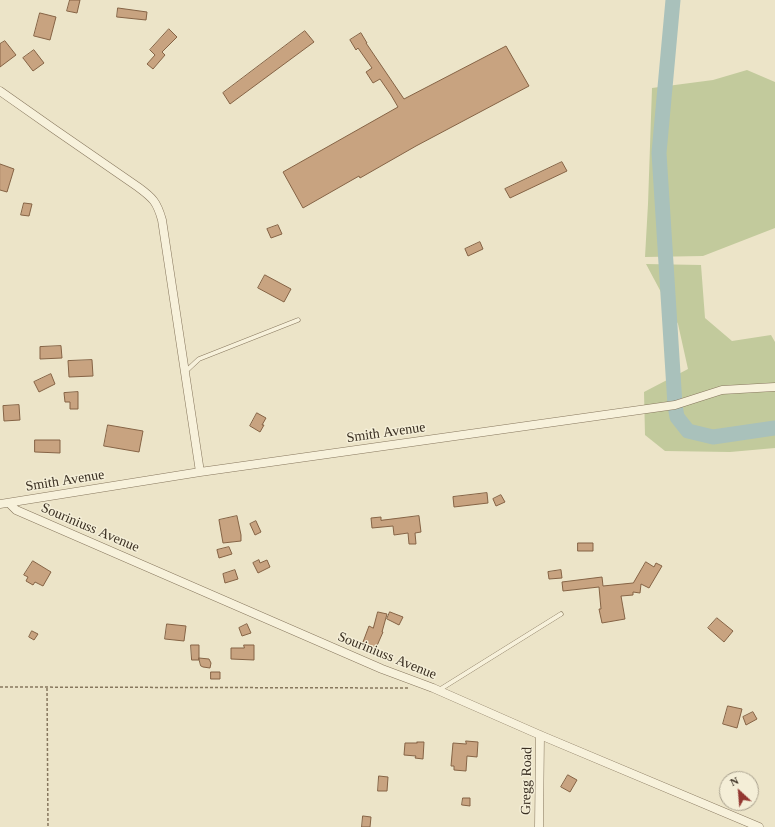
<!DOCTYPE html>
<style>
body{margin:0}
#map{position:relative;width:775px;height:827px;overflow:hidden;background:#ece4c8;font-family:Georgia,serif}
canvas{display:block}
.north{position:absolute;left:719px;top:771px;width:40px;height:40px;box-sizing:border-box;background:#f4eed7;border:1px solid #a9a18e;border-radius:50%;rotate:334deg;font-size:11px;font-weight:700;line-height:16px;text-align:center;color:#392e21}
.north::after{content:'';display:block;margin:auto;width:14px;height:18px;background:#933731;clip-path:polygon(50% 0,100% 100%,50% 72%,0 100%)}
</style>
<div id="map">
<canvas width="775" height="827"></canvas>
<div class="north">N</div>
</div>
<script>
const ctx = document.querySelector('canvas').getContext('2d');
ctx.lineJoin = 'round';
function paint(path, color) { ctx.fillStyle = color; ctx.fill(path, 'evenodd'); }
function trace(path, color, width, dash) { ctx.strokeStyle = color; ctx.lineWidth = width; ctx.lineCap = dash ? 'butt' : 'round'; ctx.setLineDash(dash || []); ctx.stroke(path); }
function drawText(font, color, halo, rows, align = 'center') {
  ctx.font = font + ' Georgia,serif'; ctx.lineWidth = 3; ctx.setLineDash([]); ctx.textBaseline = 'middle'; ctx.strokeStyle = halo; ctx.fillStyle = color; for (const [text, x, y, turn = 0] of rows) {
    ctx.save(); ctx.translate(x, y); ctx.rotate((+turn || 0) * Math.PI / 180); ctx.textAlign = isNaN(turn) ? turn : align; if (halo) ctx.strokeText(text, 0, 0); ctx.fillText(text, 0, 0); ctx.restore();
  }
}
const green = new Path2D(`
 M747 70 775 82V228L703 256 645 257 648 204 652 88 713 80Z
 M646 264 701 265 705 318 732 341 771 335 775 342V448L730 452 665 451 645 435 644 392 688 369 678 324Z`);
const river = new Path2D(`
 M673 0 659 153 675 405 677 417 688 431 713 437 775 428`);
const building = new Path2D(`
 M70 0H80L77 13 67 11Z
 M118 8 147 12 146 20 117 17Z
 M40 13 56 17 50 40 34 36Z
 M169 29 177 37 162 52 165 55 153 69 147 64 155 55 150 50Z
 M305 31 314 42 230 104 223 93Z
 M361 33 367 43H366L404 99 506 46 529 86 416 146 360 178 359 176 303 208 283 172 398 107 391 95 380 79 373 83 366 72 372 68 358 48 356 50 350 40Z
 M5 41 16 55 0 67V44Z
 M34 50 44 63 33 71 23 58Z
 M562 162 567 171 510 198 505 189Z
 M0 164 14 169 7 192 0 190Z
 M24 203 32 204 29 216 21 215Z
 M278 225 282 234 271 238 267 229Z
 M480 242 483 249 468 256 465 249Z
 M265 275 291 289 284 302 258 288Z
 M61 346 62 358 40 359V347Z
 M92 360 93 376 69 377 68 361Z
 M51 374 55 384 39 392 34 382Z
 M78 392V409H70V402H65L64 393Z
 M19 405 20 420 4 421 3 406Z
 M257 413 266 418 262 425H264L260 432 250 426Z
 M108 425 143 431 139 452 104 446Z
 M35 440H60V453L35 452Z
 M487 493 488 503 454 507 453 497Z
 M501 495 505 502 496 506 493 499Z
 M237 516 241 535V541L223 543 219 520Z
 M419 516 421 532 415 533 416 544H409L408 533 394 535 393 526 372 528 371 518 381 517V520Z
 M256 521 261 532 255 535 250 524Z
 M578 543H593V551H578Z
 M229 547 232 554 219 558 217 550Z
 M259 560 260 563 267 560 270 567 258 573 253 563Z
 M33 561 51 572 43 586 35 582 33 585 26 581 28 577 24 575Z
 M646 562 654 567 656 563 662 566 649 588 641 584 640 593 633 592V595L621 596 625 619 602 623 599 609H601L599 587 563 591 562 582 602 577 603 586 633 583Z
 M235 570 238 579 225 583 223 574Z
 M561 570 562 578 549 579 548 572Z
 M378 612 387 614 382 632H383L376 648 363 642 369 626 373 628Z
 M390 612 403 617 399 625 387 619Z
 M717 618 733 631 724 642 708 628Z
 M167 624 186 626 184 641 165 639Z
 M247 624 251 633 242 636 239 628Z
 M32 631 38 634 34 640 29 637Z
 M191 645H199V660H192Z
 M244 645H254V660L231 659V648H244Z
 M199 658 209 659 211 663 210 668 203 667 201 666Z
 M211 672H220V679H211Z
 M728 706 742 709 737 728 723 724Z
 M753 712 757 719 746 725 743 717Z
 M466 741 478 742 477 757 467 756 466 771 454 770V766H451L453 743 466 744Z
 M417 742H424L423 759 415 758 416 756 404 755 405 743H417Z
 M568 775 577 780 570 792 561 787Z
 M379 776 388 777 387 791H378Z
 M463 798H470V806L462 805Z
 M363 816 371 817 370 827H362Z`);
const path = new Path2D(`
 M0 687 408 688
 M47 688 48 827`);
const service = new Path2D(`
 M185 372 199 359 298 320
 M439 690 561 614`);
const minor = new Path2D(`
 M0 91 54 129 138 187C153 198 157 202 162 220L200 472
 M9 503 16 510 382 669 433 688 540 735 759 827
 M0 504 200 472 675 405 722 390 775 387
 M539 827 540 735`);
const streetNames = [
 ["Smith Avenue",386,433,-8],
 ["Smith Avenue",65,481,-9],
 ["Souriniuss Avenue",90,528,23],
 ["Souriniuss Avenue",387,656,22],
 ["Gregg Road",527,781,-89]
];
paint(green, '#c2ca9c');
trace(river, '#a9c1bb', 15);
paint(building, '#c8a380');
trace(building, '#856345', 1);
trace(service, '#87775e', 5);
trace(minor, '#87775e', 9);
trace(path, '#87775e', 1.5, [3, 2]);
trace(service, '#f7f1db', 4);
trace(minor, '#f7f1db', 8);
drawText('14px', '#392e21', '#f4eed7', streetNames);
</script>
